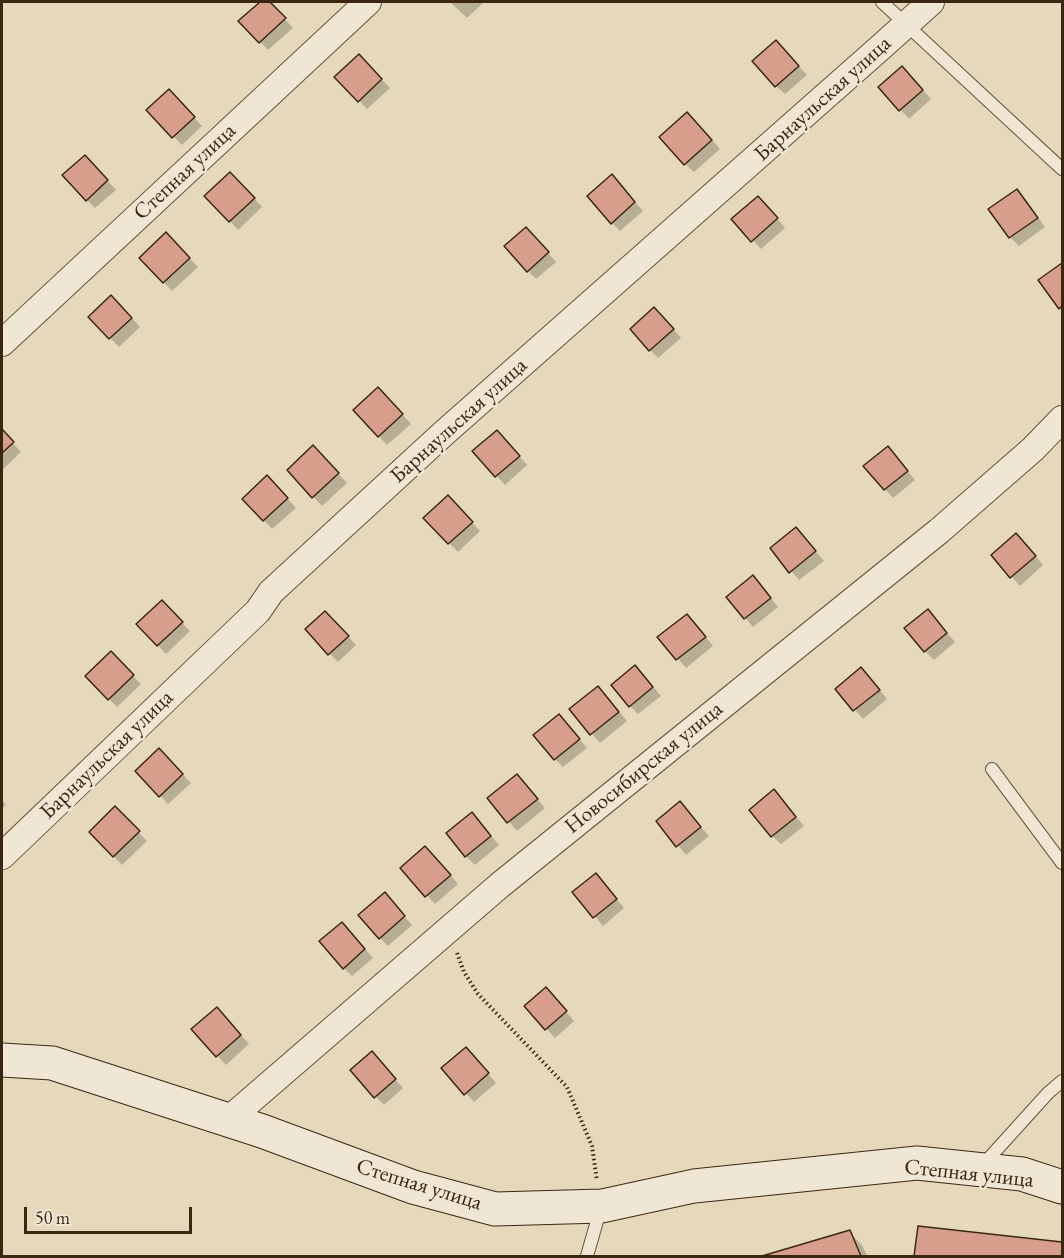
<!DOCTYPE html>
<meta charset="utf-8">
<style>
body{margin:0}
#map{position:relative;width:1064px;height:1258px;overflow:hidden;background:#e6d9bb;font-family:"EB Garamond",serif}
canvas{display:block}
.frame{position:absolute;inset:0;border:3px solid #392712;pointer-events:none}
.scale{position:absolute;left:24px;top:1207px;width:168px;height:27px;box-sizing:border-box;border:3px solid #392712;border-top:0;padding-left:8px;font-size:18px;line-height:21px;white-space:nowrap;color:#392712;-webkit-text-stroke:4px #efe6d3;paint-order:stroke}
</style>
<div id="map">
<canvas width="1064" height="1258"></canvas>
<div class="frame"></div>
<div class="scale">50 m</div>
</div>
<script>
const ctx = document.querySelector('canvas').getContext('2d');
ctx.lineJoin = 'round';
function paint(path, color) { ctx.fillStyle = color; ctx.fill(path, 'evenodd'); }
function trace(path, color, width, dash) { ctx.strokeStyle = color; ctx.lineWidth = width; ctx.lineCap = dash ? 'butt' : 'round'; ctx.setLineDash(dash || []); ctx.stroke(path); }
function drawText(font, color, halo, rows, align = 'center') {
  ctx.font = font + ' "EB Garamond",serif'; ctx.lineWidth = 5; ctx.setLineDash([]); ctx.textBaseline = 'middle'; ctx.strokeStyle = halo; ctx.fillStyle = color; for (const [text, x, y, turn = 0] of rows) {
    ctx.save(); ctx.translate(x, y); ctx.rotate((+turn || 0) * Math.PI / 180); ctx.textAlign = isNaN(turn) ? turn : align; if (halo) ctx.strokeText(text, 0, 0); ctx.fillText(text, 0, 0); ctx.restore();
  }
}
const shadow = new Path2D(`
 M262 2H269L293 28 268 50 240 21Z
 M450 2H484L467 18Z
 M784 50 807 75 785 94 776 86Z
 M359 56 390 88 367 109 336 77Z
 M911 77 931 99 909 119 880 87Z
 M177 99 202 126 182 145 148 110Z
 M696 122 720 149 694 172 685 164Z
 M93 165 116 190 95 208 87 200Z
 M239 182 262 207 238 230 230 221Z
 M620 185 643 211 620 231 612 223Z
 M1016 191 1025 199 1045 227 1019 246 1010 237 990 210Z
 M767 206 785 228 761 249 734 219Z
 M166 234 198 267 172 291 164 282Z
 M535 238 556 262 536 279 528 271Z
 M1062 265V310L1041 281Z
 M120 305 140 327 119 347 90 317Z
 M663 317 681 338 658 358 650 350Z
 M387 398 411 424 387 445 355 411Z
 M2 431 21 452 2 470Z
 M505 440 527 465 505 485 474 451Z
 M322 456 347 483 322 506 289 470Z
 M896 457 915 480 893 498 885 489Z
 M276 486 296 508 272 529 244 499Z
 M456 506 480 531 458 552 425 518Z
 M796 529 824 561 799 580 772 548Z
 M1025 544 1043 565 1020 586 993 556Z
 M761 586 778 607 753 627 728 597Z
 M162 602 190 631 166 654 138 624Z
 M928 611 955 642 934 660 925 651Z
 M334 621 356 645 338 662 307 630Z
 M695 624 713 646 686 668 659 637Z
 M111 653 141 684 117 707 87 676Z
 M644 676 661 696 638 714 630 706Z
 M870 678 887 699 863 719 837 689Z
 M606 696 627 721 600 743 571 709Z
 M559 716 587 748 563 767 555 759Z
 M159 750 191 783 168 804 137 771Z
 M517 776 545 808 517 831 489 799Z
 M2 800 6 805 2 809Z
 M782 800 804 826 781 844 772 836Z
 M115 808 147 841 122 865 91 832Z
 M688 812 709 836 686 855 658 821Z
 M472 814 499 845 475 865 466 856Z
 M434 856 458 884 435 904 402 868Z
 M604 884 624 908 603 926 574 892Z
 M393 903 412 925 388 946 380 938Z
 M350 932 373 958 352 976 344 968Z
 M554 998 574 1021 555 1038 526 1006Z
 M225 1017 249 1044 226 1065 193 1029Z
 M474 1057 496 1083 474 1102 443 1068Z
 M380 1062 403 1088 384 1105 375 1096Z
 M919 1228 1062 1243V1256H915Z
 M849 1232 862 1245 867 1256H767Z`);
const building = new Path2D(`
 M260 2H270L286 18 259 43 238 21Z
 M776 40 799 66 775 87 752 61Z
 M359 54 382 79 358 102 334 77Z
 M902 66 923 90 899 111 878 87Z
 M169 89 195 117 172 138 146 110Z
 M687 112 712 140 684 165 659 137Z
 M85 155 108 180 86 201 62 175Z
 M230 172 255 198 229 222 204 196Z
 M612 174 635 202 611 224 587 196Z
 M1017 189 1038 218 1009 238 988 209Z
 M758 196 778 218 751 242 731 219Z
 M526 227 549 252 527 272 504 246Z
 M166 232 190 258 163 283 139 258Z
 M1062 263V306L1059 309 1038 280Z
 M111 295 132 318 109 339 88 317Z
 M654 307 674 329 649 351 630 329Z
 M378 387 403 414 378 437 353 410Z
 M2 429 14 442 2 453Z
 M497 430 520 456 495 477 472 451Z
 M313 445 339 473 312 498 287 470Z
 M888 446 908 471 884 490 863 466Z
 M267 475 288 498 263 521 242 499Z
 M448 495 473 522 448 544 423 518Z
 M796 527 816 551 789 573 770 548Z
 M1016 533 1036 556 1010 578 991 555Z
 M753 575 771 598 744 619 726 597Z
 M162 600 183 622 157 646 136 624Z
 M928 609 947 633 924 652 904 628Z
 M325 611 349 636 328 655 305 629Z
 M687 614 706 637 676 660 657 637Z
 M111 651 134 675 108 700 85 676Z
 M635 665 653 687 629 707 611 685Z
 M861 667 880 690 853 711 835 689Z
 M598 686 619 712 590 735 569 709Z
 M559 714 580 739 554 760 533 735Z
 M159 748 183 774 159 797 135 771Z
 M517 774 538 799 507 823 487 798Z
 M774 789 796 817 771 837 749 810Z
 M680 801 701 827 676 847 656 821Z
 M115 806 140 831 113 857 89 832Z
 M472 812 491 836 465 857 446 833Z
 M425 846 451 875 425 897 400 868Z
 M596 873 617 899 593 918 572 892Z
 M385 892 405 916 379 939 358 915Z
 M342 922 365 949 343 969 319 941Z
 M546 987 567 1011 545 1030 524 1006Z
 M217 1007 241 1035 216 1057 191 1029Z
 M466 1047 489 1073 464 1095 441 1068Z
 M372 1051 396 1079 374 1098 350 1070Z
 M918 1226 1062 1242V1256H914Z
 M850 1230 861 1256H762Z`);
const path = new Path2D(`
 M457 953 464 972 478 994 567 1087 592 1146 597 1181`);
const lane = new Path2D(`
 M882 2 1062 169
 M992 769 1062 863
 M981 1167 1048 1093 1062 1081
 M587 1256 601 1207`);
const street = new Path2D(`
 M2 343 368 2
 M2 856 258 611 271 592 444 433 881 47 931 2
 M228 1120 500 885 939 531 1033 449 1062 419`);
const secondary = new Path2D(`
 M2 1060 52 1063 262 1131 413 1187 495 1209 602 1206 694 1186 917 1163 1022 1174 1062 1187`);
const streetNames = [
 ["Барнаульская улица",823,99,-42],
 ["Степная улица",185,172,-43],
 ["Барнаульская улица",459,421,-42],
 ["Барнаульская улица",107,755,-44],
 ["Новосибирская улица",644,768,-39],
 ["Степная улица",969,1174,6],
 ["Степная улица",419,1185,17]
];
paint(shadow, '#0003');
paint(building, '#d89e8c');
trace(building, '#392712', 1.5);
trace(lane, '#64543c', 14);
trace(street, '#64543c', 28);
trace(secondary, '#392712', 35);
trace(path, '#392712', 4, [1.5, 3]);
trace(lane, '#efe6d3', 12);
trace(street, '#efe6d3', 26);
trace(secondary, '#efe6d3', 33);
drawText('22px', '#392712', '#efe6d3', streetNames);
</script>
